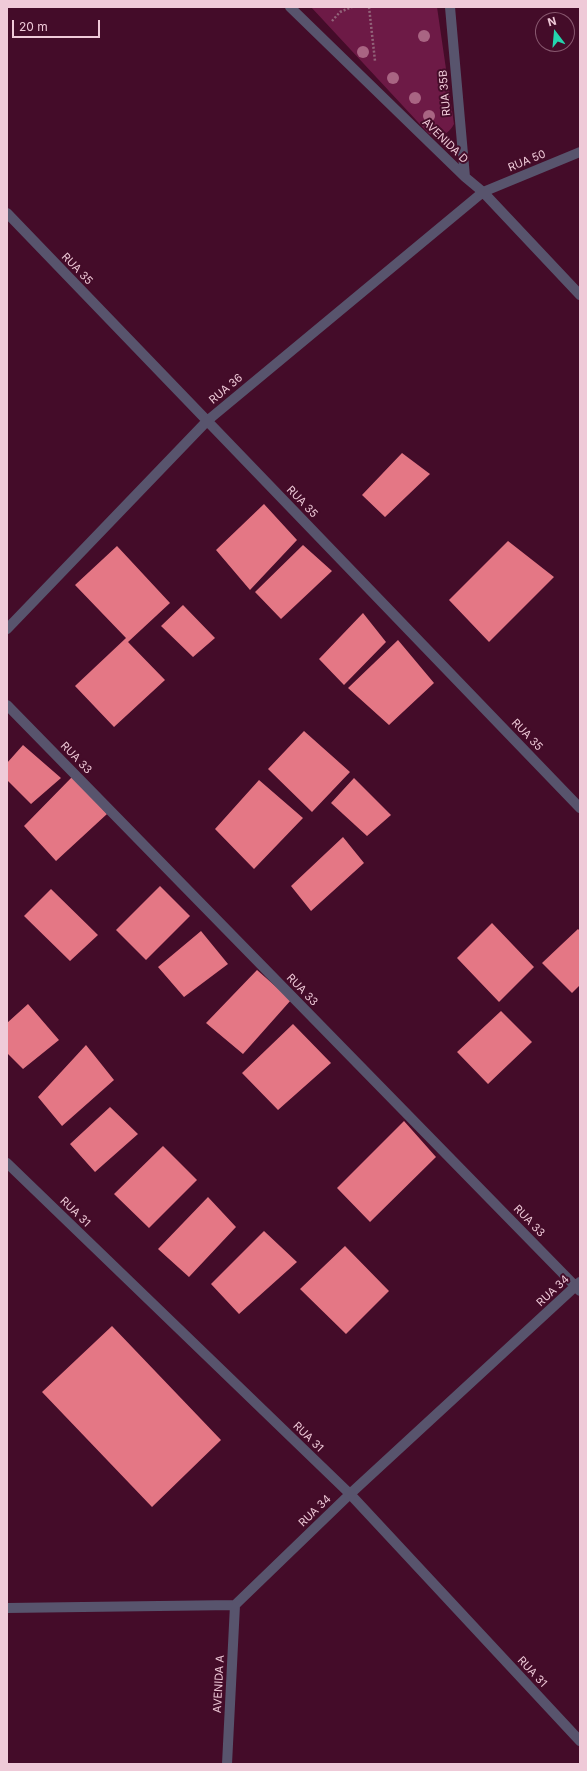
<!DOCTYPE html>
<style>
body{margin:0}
#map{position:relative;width:587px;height:1771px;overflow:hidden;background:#440c29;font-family:Inter,sans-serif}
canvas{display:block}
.frame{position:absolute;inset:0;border:8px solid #efcad8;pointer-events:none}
.north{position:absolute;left:535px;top:12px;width:40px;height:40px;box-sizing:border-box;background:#440c29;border:1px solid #88586f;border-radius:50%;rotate:344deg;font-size:11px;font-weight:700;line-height:16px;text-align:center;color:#efcad8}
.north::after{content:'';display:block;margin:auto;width:14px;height:18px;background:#24d5ae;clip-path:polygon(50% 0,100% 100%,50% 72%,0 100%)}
.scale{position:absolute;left:12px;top:20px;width:88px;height:18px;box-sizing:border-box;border:2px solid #efcad8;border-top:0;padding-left:5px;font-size:12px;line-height:14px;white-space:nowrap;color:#efcad8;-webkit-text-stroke:3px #440c29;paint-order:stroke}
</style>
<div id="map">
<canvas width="587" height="1771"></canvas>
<div class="frame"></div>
<div class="north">N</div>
<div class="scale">20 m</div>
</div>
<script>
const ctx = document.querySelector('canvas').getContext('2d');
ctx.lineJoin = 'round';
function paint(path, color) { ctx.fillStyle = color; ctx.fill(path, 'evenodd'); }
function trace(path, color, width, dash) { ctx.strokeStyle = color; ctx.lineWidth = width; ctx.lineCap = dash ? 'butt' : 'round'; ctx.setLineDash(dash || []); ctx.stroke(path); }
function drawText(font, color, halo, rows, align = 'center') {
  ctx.font = font + ' Inter,sans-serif'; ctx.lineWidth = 4; ctx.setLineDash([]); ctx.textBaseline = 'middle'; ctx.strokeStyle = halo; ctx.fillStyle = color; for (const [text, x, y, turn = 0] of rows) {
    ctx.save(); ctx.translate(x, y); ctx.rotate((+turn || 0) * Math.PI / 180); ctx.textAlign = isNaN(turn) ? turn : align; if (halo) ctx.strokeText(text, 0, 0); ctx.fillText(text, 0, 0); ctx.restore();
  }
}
const green = new Path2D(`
 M311 7H437L454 124C450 132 445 134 438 137L429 134Z`);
const building = new Path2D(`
 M402 453 430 474 385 517 362 495Z
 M264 504 297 540 250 590 216 550Z
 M508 541 554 577 489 642 449 600Z
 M303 545 332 571 281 619 255 592Z
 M117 546 170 603 128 642 165 680 114 727 75 686 126 638 75 585Z
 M183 605 215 638 193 657 161 626Z
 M363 613 386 642 344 685 319 659Z
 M398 640 434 683 389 725 348 688Z
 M304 731 350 772 312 812 268 769Z
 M23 745 61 778 31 804 7 780V763Z
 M73 776 107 814 56 861 24 826Z
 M354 778 391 815 367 836 331 803Z
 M259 780 303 818 254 869 215 829Z
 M343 837 364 863 311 911 291 886Z
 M160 886 190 916 146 960 116 930Z
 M51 889 98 935 70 961 24 916Z
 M492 923 534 967 499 1002 457 958Z
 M578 929 580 931V985L572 993 542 963Z
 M201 931 228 964 184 997 158 967Z
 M257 970 291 1000 243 1054 206 1023Z
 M28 1004 59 1040 23 1069 7 1053V1023Z
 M501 1011 532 1042 488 1084 457 1052Z
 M293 1024 331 1063 278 1110 242 1073Z
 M86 1045 114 1080 62 1126 38 1097Z
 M110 1107 138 1134 95 1172 70 1144Z
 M404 1121 436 1157 370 1222 337 1188Z
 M163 1146 197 1180 149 1228 114 1194Z
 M208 1197 236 1227 189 1277 158 1249Z
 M264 1231 297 1262 239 1314 211 1284Z
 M345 1246 389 1291 346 1334 300 1289Z
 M112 1326 221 1440 152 1507 42 1392Z`);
const path = new Path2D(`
 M369 7 375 61
 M332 21 340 12 352 7`);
const street = new Path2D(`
 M290 7 465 177 483 192 580 295
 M450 7 465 177
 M7 213 580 808
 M7 629 207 421 483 192 580 152
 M7 705 580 1291
 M7 1163 350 1494 580 1741
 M7 1608 235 1605 350 1494 580 1282
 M227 1764 235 1605`);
const trees = [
 [424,36],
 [363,52],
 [393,78],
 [415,98],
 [429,116]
];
const streetNames = [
 ["RUA 35B",445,93,-95],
 ["AVENIDA D",445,141,44],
 ["RUA 50",527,161,-22],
 ["RUA 35",77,269,46],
 ["RUA 36",226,389,-40],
 ["RUA 35",302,502,46],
 ["RUA 35",527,735,46],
 ["RUA 33",76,758,46],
 ["RUA 33",302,990,46],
 ["RUA 31",75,1212,44],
 ["RUA 33",529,1221,46],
 ["RUA 34",553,1291,-43],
 ["RUA 31",308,1437,44],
 ["RUA 34",315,1511,-44],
 ["RUA 31",532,1672,47],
 ["AVENIDA A",219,1684,-87]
];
paint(green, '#6d1a46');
paint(building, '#e47785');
trace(path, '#926379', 2.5, [2, 2]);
trace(street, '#58546d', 10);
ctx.fillStyle = '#a96583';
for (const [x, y] of trees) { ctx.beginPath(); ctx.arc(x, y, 6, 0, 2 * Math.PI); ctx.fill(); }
drawText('11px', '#efcad8', '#440c29', streetNames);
</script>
